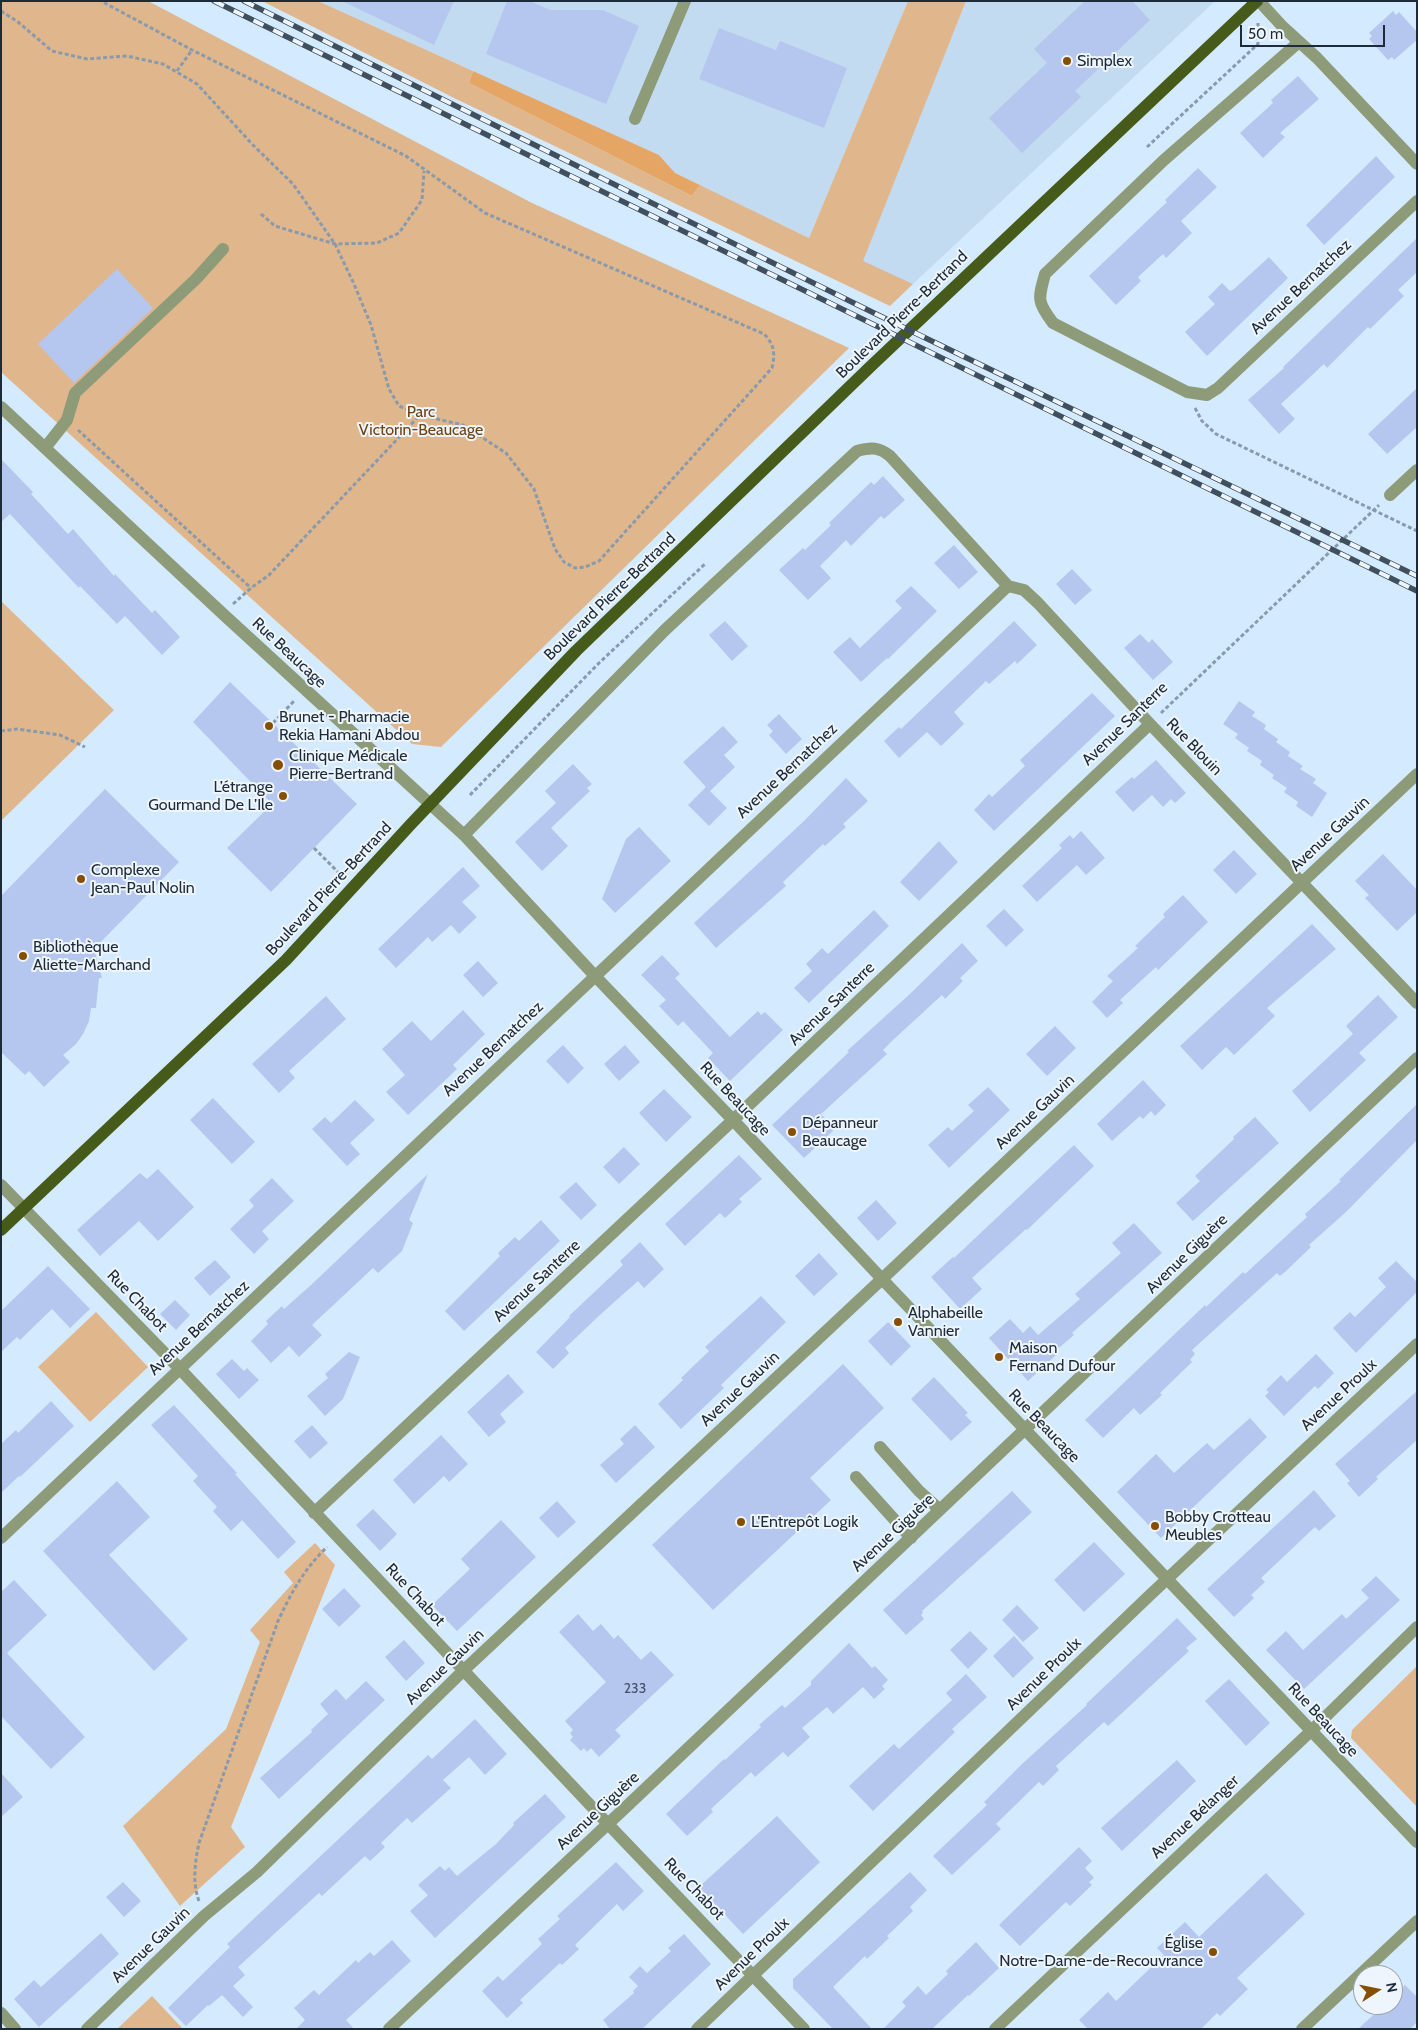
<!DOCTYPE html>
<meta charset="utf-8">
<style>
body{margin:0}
#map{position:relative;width:1418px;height:2030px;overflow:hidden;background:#d4eafe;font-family:Cabin,sans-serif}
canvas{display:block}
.frame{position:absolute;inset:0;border:2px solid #1d2b38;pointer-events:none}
.north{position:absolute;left:1353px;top:1965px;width:50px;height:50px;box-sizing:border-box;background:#eef5fc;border:1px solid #9aa4ae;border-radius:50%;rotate:79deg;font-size:14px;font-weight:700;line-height:20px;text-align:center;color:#1d2b38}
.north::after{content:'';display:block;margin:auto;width:18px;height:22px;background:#854e00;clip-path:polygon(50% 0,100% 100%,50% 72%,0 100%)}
.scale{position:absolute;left:1240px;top:25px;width:145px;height:22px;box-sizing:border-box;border:2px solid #1d2b38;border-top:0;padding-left:6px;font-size:15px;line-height:18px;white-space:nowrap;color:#1d2b38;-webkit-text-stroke:4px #eef5fc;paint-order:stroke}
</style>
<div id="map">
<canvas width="1418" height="2030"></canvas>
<div class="frame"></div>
<div class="north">N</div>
<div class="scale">50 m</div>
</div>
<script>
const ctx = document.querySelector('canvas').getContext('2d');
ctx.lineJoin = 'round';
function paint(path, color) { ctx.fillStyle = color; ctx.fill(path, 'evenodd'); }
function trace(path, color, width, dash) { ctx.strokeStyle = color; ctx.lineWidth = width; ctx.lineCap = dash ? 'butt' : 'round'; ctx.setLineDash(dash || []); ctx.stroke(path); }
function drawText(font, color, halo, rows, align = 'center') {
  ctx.font = font + ' Cabin,sans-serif'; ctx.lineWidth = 4; ctx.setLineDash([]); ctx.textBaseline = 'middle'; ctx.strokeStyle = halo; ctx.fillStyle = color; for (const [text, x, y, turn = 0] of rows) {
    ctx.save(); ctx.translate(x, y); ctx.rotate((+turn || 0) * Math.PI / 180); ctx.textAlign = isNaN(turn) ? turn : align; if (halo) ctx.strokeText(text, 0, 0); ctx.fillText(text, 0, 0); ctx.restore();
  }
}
const built = new Path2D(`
 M318 1H908L809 238 675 173 659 155Z
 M966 1H1215L913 284 862 262Z`);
const green = new Path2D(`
 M1 1H148L532 203 849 348 441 747 412 744 1 372Z
 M262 1H318L473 71 469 83 692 196 700 185 809 238 908 1H966L863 261 913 284 890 306 456 99Z
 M1 601 114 710 1 821Z
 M96 1312 148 1367 90 1422 38 1367Z
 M315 1543 335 1565 231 1827 245 1847 180 1906 123 1826 226 1729 260 1642 250 1630 293 1583 284 1572Z
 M1417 1666V1807L1351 1738 1352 1730Z
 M152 1996 183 2029H117Z`);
const forest = new Path2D(`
 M473 71 659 155 675 173 700 185 692 196 469 83Z`);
const building = new Path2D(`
 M342 1H454L434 45Z
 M507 1H530L550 10H603L639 26 606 104 486 54Z
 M1085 1H1132L1150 20 1075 91 1081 97 1022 153 989 118 1047 63 1034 49Z
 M1393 11 1396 15 1399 12 1417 32V40L1394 60 1392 57 1388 60 1369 39 1372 36 1369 33Z
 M719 28 776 50 780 41 847 68 824 128 699 79Z
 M1298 76 1319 99 1280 133 1285 137 1263 158 1240 133 1273 103 1271 100Z
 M1376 156 1395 177 1324 245 1306 225Z
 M1198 168 1217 187 1181 221 1192 233 1166 258 1163 254 1138 277 1141 281 1116 305 1089 276 1167 202 1165 200Z
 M1417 238V272L1398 290 1404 296 1370 329 1368 327 1327 368 1324 364 1281 404 1295 419 1279 434 1248 400 1284 368 1283 367Z
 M1269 257 1288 278 1207 356 1185 332 1215 304 1208 297 1222 283 1230 291 1234 289Z
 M117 269 153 308 74 383 38 344Z
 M1417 388V427L1387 454 1368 434Z
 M1 459 33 492 31 494 68 534 73 529 114 576 115 574 152 613 155 610 180 637 162 655 125 616 117 624 80 586 79 588 10 514 1 522Z
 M883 476 905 500 884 519 881 516 851 546 846 540 820 566 831 578 808 600 779 570 803 548 805 550 831 525 829 523 871 482 874 485Z
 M954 545 978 572 959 589 934 563Z
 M1072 569 1092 590 1075 605 1056 584Z
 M911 586 937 611 888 659 887 658 861 682 833 652 850 637 860 648 902 608 895 601Z
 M725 621 748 646 732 661 709 635Z
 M1014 621 1037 645 1017 664 1015 661 989 684 986 681 954 712 964 724 941 746 927 732 899 758 884 741 899 727 901 729Z
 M1140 634 1149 643 1152 639 1173 662 1153 680 1124 648Z
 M230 682 357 804 271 892 227 848 272 804 193 722Z
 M1092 693 1115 716 994 831 974 810 989 794 992 797 1025 766 1020 760Z
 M1239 701 1255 712 1252 716 1266 725 1264 729 1278 739 1276 742 1290 752 1288 756 1303 766 1300 769 1316 779 1313 783 1327 793 1312 817 1296 806 1298 802 1284 792 1287 788 1272 778 1274 775 1260 765 1262 761 1247 751 1249 748 1235 738 1238 734 1223 724Z
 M779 714 802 739 786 754 769 735 773 731 767 725Z
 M723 726 738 742 724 755 735 767 710 791 727 808 709 826 688 805 706 787 683 762Z
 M1156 760 1186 793 1175 803 1171 799 1163 807 1152 795 1133 812 1115 792 1132 777 1134 779Z
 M573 764 592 784 587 788 590 791 551 828 568 846 542 871 515 842 556 803 545 791Z
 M846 778 868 801 843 824 846 827 825 846 823 844 783 882 786 886 716 948 694 923 803 822Z
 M105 789 179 862 94 949 102 978H99L96 1008H91L89 1021 83 1034 76 1044 63 1055 70 1062 44 1087 29 1071 25 1075 1 1052V896Z
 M639 827 671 861 615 913 602 899 626 839Z
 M1081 831 1105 858 1086 875 1077 865 1037 902 1022 886 1062 848 1059 845 1070 835 1073 839Z
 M939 841 958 862 919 901 900 882Z
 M1234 850 1257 874 1236 894 1213 870Z
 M1383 854 1417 890V912L1397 931 1365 898 1369 895 1355 881Z
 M463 867 480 886 462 902 477 917 459 934 451 925 432 942 428 937 396 968 378 949Z
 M1183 895 1208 922 1158 970 1156 967 1120 1000 1123 1003 1107 1018 1092 1002 1113 981 1107 976 1138 948 1135 946 1165 917 1163 914Z
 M1004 909 1024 930 1006 947 986 926Z
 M874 910 889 926 809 1003 794 988 812 971 806 964 822 948 828 954Z
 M1312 924 1336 949 1267 1008 1275 1016 1234 1055 1226 1047 1202 1070 1180 1046Z
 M962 943 978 961 960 978 963 981 945 999 942 995 893 1040 883 1050 887 1054 821 1114 835 1129 804 1158 772 1125 849 1052 847 1051 912 992Z
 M662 955 680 974 675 978 730 1037 758 1011 761 1015 765 1012 783 1030 730 1081 708 1058 713 1053 683 1021 678 1026 659 1006 666 1000 641 975Z
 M478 961 498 983 483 997 463 975Z
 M1378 995 1398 1017 1359 1053 1366 1060 1310 1112 1292 1091 1353 1034 1346 1026Z
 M326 996 346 1019 289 1071 295 1078 279 1093 252 1064Z
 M463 1010 485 1034 453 1065 457 1069 408 1115 386 1092 405 1075 382 1049 412 1021 431 1041Z
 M1055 1026 1076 1048 1047 1076 1026 1054Z
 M563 1045 584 1068 568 1084 546 1061Z
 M625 1045 640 1062 619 1081 604 1064Z
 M1143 1080 1166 1105 1155 1116 1151 1111 1143 1119 1140 1116 1112 1141 1097 1124Z
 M988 1087 1010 1110 949 1168 928 1145 948 1127 952 1131 974 1111 968 1105Z
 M664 1089 692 1117 666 1142 639 1113Z
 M213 1098 255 1142 232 1164 190 1120Z
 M355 1100 375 1120 350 1143 360 1154 347 1166 312 1129 325 1117 331 1123Z
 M1417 1104V1140L1346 1212 1309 1245 1311 1247 1286 1271 1280 1276 1277 1273 1192 1350 1195 1354 1190 1360 1192 1362 1160 1393 1162 1395 1140 1415 1134 1408 1103 1438 1085 1420 1205 1305 1206 1307 1243 1272 1245 1274 1307 1217 1305 1214 1341 1181 1339 1180Z
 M1255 1117 1279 1143 1193 1221 1176 1203 1200 1181 1195 1176 1234 1139 1233 1137Z
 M1074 1145 1094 1166 1027 1230 1026 1229 972 1278 982 1289 960 1309 931 1277 953 1257 954 1258Z
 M624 1147 640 1164 619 1184 603 1167Z
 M739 1155 762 1179 739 1199 742 1202 725 1218 720 1213 685 1246 665 1224Z
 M158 1169 194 1207 158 1241 139 1221 100 1256 77 1230 140 1173 147 1179Z
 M428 1174 409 1220 413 1223 402 1251 378 1273 373 1268 312 1325 322 1335 299 1357 289 1346 271 1363 251 1341 268 1324 266 1321 282 1306 284 1309 311 1285Z
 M272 1178 294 1201 262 1231 269 1239 254 1254 230 1229 254 1206 249 1200Z
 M576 1182 597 1205 581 1220 559 1197Z
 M876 1200 897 1223 878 1241 857 1218Z
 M541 1220 560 1241 464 1331 445 1311 500 1256 498 1253 515 1237 519 1241Z
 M1134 1223 1162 1253 1072 1333 1074 1335 1054 1352 1056 1355 1028 1381 989 1338 1010 1319 1023 1333 1030 1326 1038 1335 1080 1299 1075 1294 1121 1253 1112 1243Z
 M640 1242 664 1269 644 1288 638 1281 602 1313 565 1348 569 1353 553 1369 536 1352 570 1317 569 1316 623 1265 620 1261Z
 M819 1253 838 1274 814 1296 795 1276Z
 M215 1260 231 1277 210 1296 194 1278Z
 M1396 1261 1417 1282V1292L1356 1353 1333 1328 1350 1312 1355 1317 1386 1287 1378 1278Z
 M48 1266 90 1309 70 1328 52 1309 20 1340 17 1337 1 1352V1311Z
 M761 1296 786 1322 721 1385 724 1388 681 1429 658 1404 683 1380 681 1378 709 1351 705 1347Z
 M175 1300 190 1315 176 1330 160 1314Z
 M888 1322 911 1346 891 1366 868 1341Z
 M349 1352 360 1357 343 1399 325 1416 307 1396 328 1378 325 1374Z
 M1316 1354 1334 1373 1318 1389 1315 1386 1284 1416 1265 1396 1269 1392 1266 1390 1281 1375 1287 1382Z
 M232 1359 244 1371 247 1368 259 1380 239 1399 216 1374Z
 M843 1364 884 1408 810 1478 831 1500 713 1610 652 1545Z
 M508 1374 524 1392 500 1414 506 1422 489 1437 467 1412Z
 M934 1377 968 1413 965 1415 972 1422 951 1441 911 1399Z
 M1417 1391V1440L1376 1477 1378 1479 1359 1497 1347 1483 1350 1481 1335 1464Z
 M51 1401 74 1426 20 1477 19 1476 1 1493V1444L16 1430 18 1433Z
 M174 1405 237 1473 235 1474 296 1542 278 1559 242 1520 231 1531 213 1511 217 1507 193 1481 198 1476 151 1425Z
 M1250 1418 1267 1437 1161 1538 1117 1492 1156 1454 1174 1473 1207 1443 1214 1450Z
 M312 1425 328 1443 310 1459 294 1441Z
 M635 1425 655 1447 616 1483 600 1465 624 1444 620 1439Z
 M441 1435 468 1464 449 1482 444 1476 414 1504 393 1480Z
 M117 1481 150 1517 109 1555 188 1639 154 1671 43 1551Z
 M1314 1490 1336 1516 1319 1531 1315 1527 1261 1578 1265 1582 1251 1595 1254 1598 1234 1617 1207 1589Z
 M1012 1491 1032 1512 922 1611 923 1613 921 1615 924 1619 906 1635 883 1610Z
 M557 1501 576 1522 558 1538 539 1518Z
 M373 1509 397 1534 380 1551 356 1525Z
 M501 1520 536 1557 457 1631 432 1605 470 1569 461 1559Z
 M1094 1542 1125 1574 1084 1612 1054 1580Z
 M1376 1576 1400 1600 1304 1689 1266 1650 1286 1631 1303 1650 1342 1614 1346 1619 1369 1598 1361 1590Z
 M14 1580 47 1615 7 1653 85 1737 51 1769 1 1716V1592Z
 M344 1588 361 1606 339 1627 322 1609Z
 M1017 1605 1039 1628 1023 1642 1002 1620Z
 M578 1614 593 1631 601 1624 614 1639 618 1635 641 1660 651 1651 674 1675 615 1730 621 1736 599 1757 591 1748 587 1752 584 1748 581 1751 570 1740 573 1737 570 1733 573 1730 565 1721 606 1682 559 1632Z
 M1177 1618 1197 1639 1186 1648 1189 1651 1108 1726 1104 1722 1056 1766 1059 1770 1043 1786 1039 1782 996 1824 1001 1829 952 1875 933 1856 987 1805 984 1802 1022 1764 1087 1705 1086 1704Z
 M970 1631 988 1649 968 1669 950 1650Z
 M1014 1636 1034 1658 1013 1678 993 1656Z
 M404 1640 425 1663 406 1681 385 1657Z
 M849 1643 872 1668 875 1666 888 1680 882 1686 885 1689 874 1699 863 1687 833 1714 827 1707 802 1728 810 1737 788 1757 783 1752 755 1777 751 1772 711 1809 713 1812 687 1836 666 1814 724 1759 725 1760 761 1727 759 1725 782 1705 785 1708 811 1685V1681Z
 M966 1674 987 1697 952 1729 955 1732 873 1811 849 1786 894 1744 899 1749 952 1700 946 1693Z
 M1229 1679 1270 1723 1246 1746 1205 1701Z
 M366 1681 385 1700 279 1799 260 1778 312 1732 311 1730 328 1714 320 1704 336 1689 346 1700Z
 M475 1719 507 1754 485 1775 469 1757 443 1780 451 1788 412 1823 407 1818 381 1843 385 1847 370 1861 365 1856 322 1896 319 1893 238 1967 245 1975 233 1986 253 2007 243 2017 222 1995 209 2006 208 2005 186 2026 168 2008 230 1947 227 1944 428 1755 432 1759Z
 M1177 1760 1196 1781 1122 1851 1101 1828Z
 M1 1773 23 1797 1 1817Z
 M545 1794 566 1817 435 1938 410 1911 428 1895 418 1885 440 1866 445 1871 449 1867 457 1876 496 1844 514 1825 513 1823Z
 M777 1816 820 1862 743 1934 699 1887Z
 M1079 1847 1092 1861 1085 1868 1094 1878 1089 1882 1092 1885 1070 1906 1066 1902 1020 1946 999 1925Z
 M616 1862 644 1891 623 1911 617 1904 575 1945 579 1949 562 1965 560 1963 520 2000 523 2003 507 2018 482 1991 498 1976 503 1981 542 1944 538 1939 560 1919 557 1916Z
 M910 1872 927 1890 910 1907 913 1911 887 1936 889 1938 867 1959 865 1956 833 1987 872 2029H833L793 1988V1979Z
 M1266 1873 1305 1914 1237 1978 1248 1989 1220 2016 1217 2013 1201 2029H1088L1079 2020 1108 1992 1116 2001 1164 1955 1157 1948 1185 1922 1199 1937Z
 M123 1882 141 1901 124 1917 106 1897Z
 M101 1933 119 1954 39 2027 14 1999 34 1980 41 1987Z
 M684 1934 711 1964 642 2029H610L603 2020 634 1993 633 1991 638 1986 629 1977 640 1966 647 1973 671 1951 668 1948Z
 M392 1940 411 1961 346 2020 354 2029H296L305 2020 294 2008 314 1990 319 1995 356 1960 358 1963 370 1952 374 1956Z
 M976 1942 999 1968 969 1996 968 1995 932 2029H883L906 2006 902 2002 918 1986 926 1995 948 1974 946 1971Z
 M1405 1985 1417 1997V2022L1410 2029H1358L1384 2005H1393V1996Z`);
const path = new Path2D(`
 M1 11 18 22 52 51 87 59 127 56 163 64 197 84 253 145 293 184 335 244 354 284 371 325 389 389 399 406 420 415 463 425 506 453 534 489 555 549 564 562 575 568 585 567 599 561 772 368C775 354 775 345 764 334L485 213 406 156 192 50 101 1
 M177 71 192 50
 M1147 147 1258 44V23
 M261 214 275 226 335 244 377 243 399 233 422 200 424 171
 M1195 408 1202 421 1216 434 1417 531
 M78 430 251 588
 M233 604 251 588 269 575 420 415
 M1161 713 1379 505
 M273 723 295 700
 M1 731 17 729 60 735 85 747
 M470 795 599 663 706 563
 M314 848 342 876
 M199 1901C192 1882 195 1862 199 1843L278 1621C291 1593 304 1569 327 1547`);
const minor = new Path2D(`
 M1259 1 1283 27 1317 58 1417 164
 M1299 42 1164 160 1045 274C1038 299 1037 302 1053 323L1187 392 1207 395 1218 388 1417 201
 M635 119 685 1
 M1 407 223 614 464 835 595 976 733 1120 882 1279 1417 1842
 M45 448 67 420 75 393 196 279 223 249
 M1390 495 1417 470
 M464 835 665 630 857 451C871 447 879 447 890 456L1008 586 1024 590 1038 603 1150 724 1417 1003
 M1 1185 180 1369 608 1824 804 2029
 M880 1447 919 1491 940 1510
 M856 1477 911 1538
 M314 1513 733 1120 1150 724
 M1 1538 1008 586
 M1 2013 15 2029
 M87 2029 204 1916 257 1872 464 1670 882 1279 1417 774
 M389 2029 626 1807 1417 1058
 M697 2029 1150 1595 1417 1344
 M995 2029 1311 1731 1417 1627
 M1302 2029 1417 1921`);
const major = new Path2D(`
 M1 1230 286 960 412 823 576 651 870 367 1257 1`);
const rail = new Path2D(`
 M214 1 1417 591
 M244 1 876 314 1417 576`);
const markers = [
 [1067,61,5,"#854e00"],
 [269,726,5,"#854e00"],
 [278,765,6,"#854e00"],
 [283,796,5,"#854e00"],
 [81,879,5,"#854e00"],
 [23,956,5,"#854e00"],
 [792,1132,5,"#854e00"],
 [898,1322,5,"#854e00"],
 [999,1357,5,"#854e00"],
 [741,1522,5,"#854e00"],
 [1155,1526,5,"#854e00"],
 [1213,1952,5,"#854e00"]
];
const numberNames = [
 ["233",635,1689]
];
const poiNames = [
 ["Simplex",1077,61],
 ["Brunet - Pharmacie",279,717],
 ["Rekia Hamani Abdou",279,735],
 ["Clinique Médicale",289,756],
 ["Pierre-Bertrand",289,774],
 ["L’étrange",273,787,"right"],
 ["Gourmand De L’Ile",273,805,"right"],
 ["Complexe",91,870],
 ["Jean-Paul Nolin",91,888],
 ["Bibliothèque",33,947],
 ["Aliette-Marchand",33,965],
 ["Dépanneur",802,1123],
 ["Beaucage",802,1141],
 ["Alphabeille",908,1313],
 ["Vannier",908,1331],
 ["Maison",1009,1348],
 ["Fernand Dufour",1009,1366],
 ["Bobby Crotteau",1165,1517],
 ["Meubles",1165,1535],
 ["L'Entrepôt Logik",751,1522],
 ["Église",1203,1943,"right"],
 ["Notre-Dame-de-Recouvrance",1203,1961,"right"]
];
const streetNames = [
 ["Avenue Bernatchez",1301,287,-43],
 ["Boulevard Pierre-Bertrand",902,315,-44],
 ["Boulevard Pierre-Bertrand",610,597,-44],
 ["Rue Beaucage",289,653,43],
 ["Avenue Santerre",1125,724,-44],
 ["Rue Blouin",1194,747,46],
 ["Avenue Bernatchez",787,771,-43],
 ["Avenue Gauvin",1330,834,-43],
 ["Boulevard Pierre-Bertrand",329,889,-47],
 ["Avenue Santerre",832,1004,-44],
 ["Avenue Bernatchez",493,1049,-43],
 ["Rue Beaucage",735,1099,47],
 ["Avenue Gauvin",1035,1112,-43],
 ["Avenue Giguère",1187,1254,-44],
 ["Avenue Santerre",537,1281,-43],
 ["Rue Chabot",137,1301,46],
 ["Avenue Bernatchez",199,1328,-43],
 ["Avenue Gauvin",740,1389,-43],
 ["Avenue Proulx",1339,1395,-43],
 ["Rue Beaucage",1044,1426,46],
 ["Avenue Giguère",893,1533,-43],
 ["Rue Chabot",415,1595,47],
 ["Avenue Gauvin",445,1667,-44],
 ["Avenue Proulx",1044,1674,-44],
 ["Rue Beaucage",1323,1720,47],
 ["Avenue Giguère",598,1811,-43],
 ["Avenue Bélanger",1195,1817,-43],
 ["Rue Chabot",694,1889,46],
 ["Avenue Gauvin",151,1945,-44],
 ["Avenue Proulx",752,1954,-44]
];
const parkNames = [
 ["Parc",421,412],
 ["Victorin-Beaucage",421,430]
];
paint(built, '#c2dbf1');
paint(green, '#e0b68d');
paint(forest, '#e5a564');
paint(building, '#b5c7ee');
trace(path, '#889aab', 3, [4, 2.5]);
trace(minor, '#8d9b79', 12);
trace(major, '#465b19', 12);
trace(rail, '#404f5d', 5.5);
trace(rail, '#eef5fc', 4, [11]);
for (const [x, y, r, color] of markers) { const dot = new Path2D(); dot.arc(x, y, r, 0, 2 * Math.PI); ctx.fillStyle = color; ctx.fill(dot); trace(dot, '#eef5fc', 2); }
drawText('14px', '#435266', null, numberNames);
drawText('16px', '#1d2b38', '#eef5fc', poiNames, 'left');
drawText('16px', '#1d2b38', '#eef5fc', streetNames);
drawText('16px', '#6d4311', '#eef5fc', parkNames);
</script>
